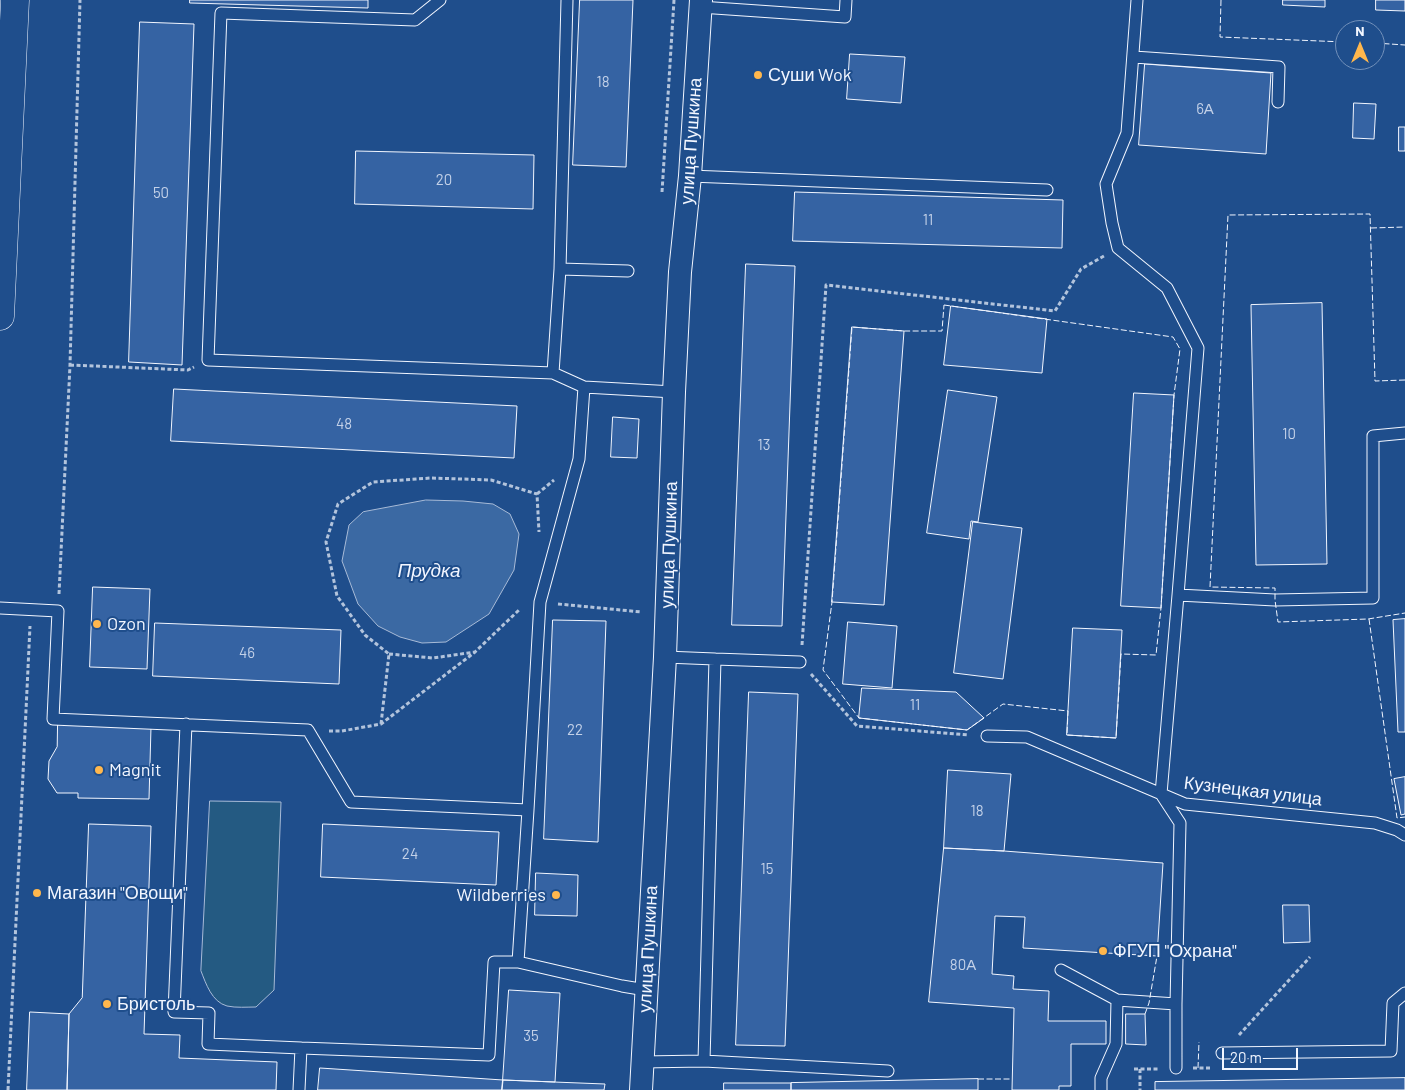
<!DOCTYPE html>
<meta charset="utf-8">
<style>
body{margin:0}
#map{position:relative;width:1405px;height:1090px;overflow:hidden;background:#1f4e8c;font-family:Barlow,sans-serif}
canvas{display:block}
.north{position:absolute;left:1335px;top:20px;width:50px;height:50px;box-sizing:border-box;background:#1f4e8c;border:1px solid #7391ba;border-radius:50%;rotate:0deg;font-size:14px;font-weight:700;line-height:20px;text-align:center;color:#f2f6ff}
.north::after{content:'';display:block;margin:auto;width:18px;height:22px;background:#ffb74d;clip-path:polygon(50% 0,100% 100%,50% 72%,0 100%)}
.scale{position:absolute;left:1222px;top:1048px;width:76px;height:22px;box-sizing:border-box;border:2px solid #f2f6ff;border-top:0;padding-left:6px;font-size:15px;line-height:18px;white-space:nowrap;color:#f2f6ff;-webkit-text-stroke:4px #1f4e8c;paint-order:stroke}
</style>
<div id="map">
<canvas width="1405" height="1090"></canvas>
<div class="north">N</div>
<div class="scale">20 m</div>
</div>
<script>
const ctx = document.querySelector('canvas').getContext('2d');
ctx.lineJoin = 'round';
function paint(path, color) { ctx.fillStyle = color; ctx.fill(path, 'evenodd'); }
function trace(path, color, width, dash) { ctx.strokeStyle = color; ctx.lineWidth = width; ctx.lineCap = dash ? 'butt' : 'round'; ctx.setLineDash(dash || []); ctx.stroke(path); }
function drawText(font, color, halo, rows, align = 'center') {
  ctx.font = font + ' Barlow,sans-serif'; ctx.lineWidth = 4; ctx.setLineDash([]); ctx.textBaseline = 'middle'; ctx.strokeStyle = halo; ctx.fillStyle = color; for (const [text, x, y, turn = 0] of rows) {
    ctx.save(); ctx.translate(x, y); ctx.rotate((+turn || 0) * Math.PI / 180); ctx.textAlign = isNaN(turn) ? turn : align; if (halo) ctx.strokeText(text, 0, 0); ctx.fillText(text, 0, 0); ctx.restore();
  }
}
const green = new Path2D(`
 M210 801 281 802 274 990 256 1007C247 1007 236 1008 227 1006 212 1002 206 984 201 971Z`);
const water = new Path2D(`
 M426 500 463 501 493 504 510 514 519 534 514 570 489 614 446 642 422 643 400 637 378 626 358 604 342 561 349 525 363 512Z`);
const building = new Path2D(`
 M190 0H368V8L190 3Z
 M580 0H633L626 167 573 165Z
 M1283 0H1325V7L1283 5Z
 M1376 0H1405V11L1376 10Z
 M140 22 194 24 182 365 129 362Z
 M850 54 905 57 901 103 847 99Z
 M1145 64 1271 73 1266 154 1139 145Z
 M1354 103 1376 104 1374 139 1353 138Z
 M1399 127H1405V151H1399Z
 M356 151 534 155 533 209 355 204Z
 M795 192 1063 200 1062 248 793 241Z
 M746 264 795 266 782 626 732 625Z
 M1322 303 1327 564 1256 565 1251 305Z
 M951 306 1047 319 1042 373 944 365Z
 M852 327 904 331 884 605 832 602Z
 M174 389 517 406 514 458 171 441Z
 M948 390 997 397 978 522 971 521 969 539 927 533Z
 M1134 393 1174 395 1161 608 1121 606Z
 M613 417 639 419 637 458 611 457Z
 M973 522 1022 528 1003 679 954 673Z
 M93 587 150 589 147 669 90 667Z
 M1405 619V732H1398L1393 620Z
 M553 620 606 621 598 842 544 839Z
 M848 622 897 626 892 688 843 684Z
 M155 623 341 630 339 684 153 676Z
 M1073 628 1122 630 1116 738 1067 735Z
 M862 688 956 692 984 718 967 730 859 718Z
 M749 692 798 694 785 1046 736 1045Z
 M58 723 151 727 149 799 78 798V793H57L48 779 49 761 57 747Z
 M948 770 1011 774 1004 851 944 848Z
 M1405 777V814L1401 815 1394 779Z
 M89 824 151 826 144 1034 180 1035 179 1058 277 1062 276 1090H67L69 1014 82 998Z
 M323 824 499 832 496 885 321 877Z
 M944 848 1004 851 1163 863 1157 956 1023 948 1025 917 995 916 992 974 1014 976 1013 989 1049 991 1048 1021H1106V1044H1071V1086H1059V1090H1012L1014 1008 929 1002Z
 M536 873 578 875 577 916 535 915Z
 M1283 905H1309L1310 942 1284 943Z
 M509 990 560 993 555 1082 503 1080Z
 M30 1012 69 1014 67 1090H27Z
 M1126 1014H1145L1146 1045 1126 1044Z
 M320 1068 503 1080 502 1090H318Z
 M1405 1078V1090H1155V1082Z
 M978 1079V1090H791V1083Z
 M503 1080 605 1084 604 1090H502Z
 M724 1083H791V1090H724Z`);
const path = new Path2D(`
 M662 192 674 0
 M70 365 188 370 194 367
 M537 494 554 480
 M59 594 70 365 80 0
 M558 604 642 612
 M802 645 826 285 1055 311 1081 269 1104 256
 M389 654 433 658 475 652
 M811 674 857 726 969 735
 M381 724 389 654 365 635 337 596 326 542 338 504 373 482 431 478 491 480 537 494 539 532
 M329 731H342L381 724 475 652 520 609
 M1239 1035 1310 957
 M1193 1068H1212
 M1134 1069H1159
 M1140 1069V1090
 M8 1090 30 626`);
const lane = new Path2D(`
 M440 0 415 20 221 13 208 360 553 373 584 387 674 392
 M1137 0 1127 133 1106 184 1112 223 1118 248 1167 288 1198 348 1178 595 1161 794 1180 823 1176 1004V1068
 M700 7 845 17 846 0
 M1134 57 1279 67 1278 102
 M690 176 1047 190
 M560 269 628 271
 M553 373 560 269 567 0
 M1178 595 1275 600 1373 598V436L1405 433
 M0 608 58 611 53 719 308 730 351 802 528 810 518 962
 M665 657 715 659 704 1061
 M715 659 800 662
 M186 724 174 1012 209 1013 208 1044 301 1048 299 1090
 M987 736 1027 737 1185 804 1375 823 1397 830 1405 835
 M528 810 540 602 579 459 584 387
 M1061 970 1117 1000 1176 1004
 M301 1048 489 1055 494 962H518L622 986 646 990
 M1222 1053 1391 1051 1393 1003 1405 993
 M642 1062 704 1061 888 1071
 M1101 1090V1078L1116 1044 1117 1000`);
const street = new Path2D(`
 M641 1090 665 657 674 392 680 272 690 176 701 0`);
const highway = new Path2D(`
 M0 316 15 0`);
const fence = new Path2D(`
 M1221 0 1220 37 1345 42
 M1375 43 1405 45
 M1371 228 1405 227
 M944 305 1173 337 1180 349 1174 395 1161 608 1156 655 1121 654 1116 738 1067 735 1068 711 1003 704 967 730 859 718 823 670 832 602 852 327 904 331H942Z
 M1405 380 1375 381 1370 214 1228 215 1210 587 1275 588V600L1278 622 1368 619 1405 613
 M1369 619 1397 818 1405 817
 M1145 1014 1149 1003 1157 956
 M1198 1068 1199 1042
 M978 1079H1012`);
const markers = [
 [758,75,5,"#ffb74d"],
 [97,624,5,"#ffb74d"],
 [99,770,5,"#ffb74d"],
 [37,893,5,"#ffb74d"],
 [556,895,5,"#ffb74d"],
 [1103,951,5,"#ffb74d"],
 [107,1004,5,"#ffb74d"]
];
const numberNames = [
 ["18",603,82],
 ["6А",1205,109],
 ["20",444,180],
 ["50",161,193],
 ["11",928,220],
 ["48",344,424],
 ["10",1289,434],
 ["13",764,445],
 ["46",247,653],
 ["11",915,705],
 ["22",575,730],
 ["18",977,811],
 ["24",410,854],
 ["15",767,869],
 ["80А",963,965],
 ["35",531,1036]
];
const poiNames = [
 ["Суши Wok",768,75],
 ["Ozon",107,624],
 ["Magnit",109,770],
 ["Магазин \"Овощи\"",47,893],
 ["Wildberries",546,895,"right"],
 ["ФГУП \"Охрана\"",1113,951],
 ["Бристоль",117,1004]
];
const streetNames = [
 ["улица Пушкина",691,141,-86],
 ["улица Пушкина",669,545,-88],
 ["Кузнецкая улица",1253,791,7],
 ["улица Пушкина",648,949,-87]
];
const waterNames = [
 ["Прудка",429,571]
];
paint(green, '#245a82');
trace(green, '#a8bbd7', 1);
paint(water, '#3b69a3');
trace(water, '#a8bbd7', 1);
paint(building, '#3563a3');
trace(building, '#f2f6ff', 1);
trace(lane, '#f2f6ff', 13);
trace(street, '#f2f6ff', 24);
trace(highway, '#f2f6ff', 29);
trace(path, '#b3c4dc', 3, [4, 2.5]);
trace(lane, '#1f4e8c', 11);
trace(street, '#1f4e8c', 22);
trace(highway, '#1f4e8c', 28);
trace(fence, '#f2f6ff', 1, [6, 2.5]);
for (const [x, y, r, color] of markers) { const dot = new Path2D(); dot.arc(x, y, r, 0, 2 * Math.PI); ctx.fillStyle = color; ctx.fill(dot); trace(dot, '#1f4e8c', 2); }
drawText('15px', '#c3d1e8', null, numberNames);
drawText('18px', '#f2f6ff', '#1f4e8c', poiNames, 'left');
drawText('18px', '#f2f6ff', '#1f4e8c', streetNames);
drawText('italic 19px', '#f2f6ff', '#1f4e8c', waterNames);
</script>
